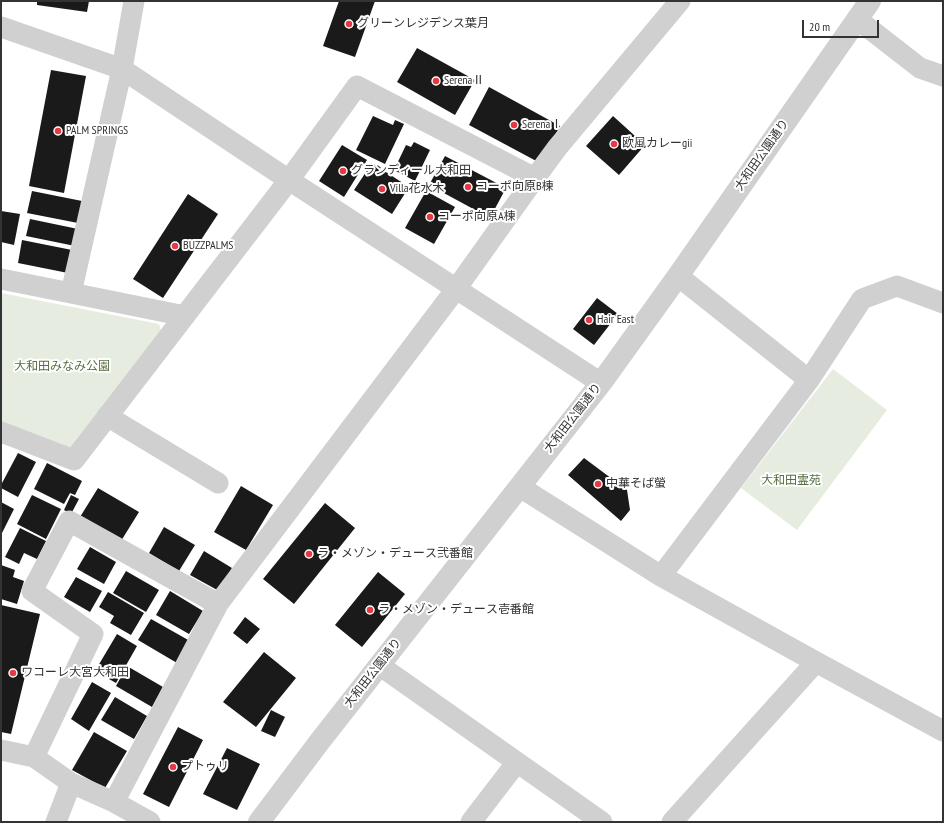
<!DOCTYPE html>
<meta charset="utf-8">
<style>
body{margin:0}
#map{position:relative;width:944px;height:823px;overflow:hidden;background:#fff;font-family:"PT Sans Narrow",sans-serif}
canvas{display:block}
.frame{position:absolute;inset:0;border:2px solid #333;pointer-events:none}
.scale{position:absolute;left:802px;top:20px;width:77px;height:18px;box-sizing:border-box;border:2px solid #333;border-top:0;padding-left:5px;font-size:12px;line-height:14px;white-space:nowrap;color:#333;-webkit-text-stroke:3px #fff;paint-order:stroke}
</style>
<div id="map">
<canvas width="944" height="823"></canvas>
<div class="frame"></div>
<div class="scale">20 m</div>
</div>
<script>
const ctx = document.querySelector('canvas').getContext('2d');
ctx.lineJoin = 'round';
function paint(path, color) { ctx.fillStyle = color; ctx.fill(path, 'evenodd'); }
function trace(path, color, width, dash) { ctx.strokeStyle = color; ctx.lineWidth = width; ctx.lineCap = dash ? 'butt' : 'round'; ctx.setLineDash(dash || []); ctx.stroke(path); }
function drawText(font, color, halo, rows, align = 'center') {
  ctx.font = font + ' "PT Sans Narrow","Noto Sans JP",sans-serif'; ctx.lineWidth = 4; ctx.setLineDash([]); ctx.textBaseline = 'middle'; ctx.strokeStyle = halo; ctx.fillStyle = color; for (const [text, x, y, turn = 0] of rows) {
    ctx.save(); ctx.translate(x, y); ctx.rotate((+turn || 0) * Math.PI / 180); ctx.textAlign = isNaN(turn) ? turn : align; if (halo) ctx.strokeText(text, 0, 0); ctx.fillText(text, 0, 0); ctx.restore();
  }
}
const green = new Path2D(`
 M1 293 159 324 162 334 69 450 1 422Z
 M833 369 887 410 797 530 741 488Z`);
const building = new Path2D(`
 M37 1H89L87 12 37 5Z
 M339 1H375L355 57 323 46Z
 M417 48 475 80 455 115 397 82Z
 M51 70 86 76 64 193 29 186Z
 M489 87 560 126 540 163 469 125Z
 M373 116 393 125 395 120 404 124 385 164 356 150Z
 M613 116 645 145 619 175 586 146Z
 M414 142 430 150 415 181 394 170 406 145 411 147Z
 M342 145 367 160 344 197 319 181Z
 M445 156 506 188 490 218 429 185Z
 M372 163 409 187 392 214 354 190Z
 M32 191 82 201 78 223 27 213Z
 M426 191 455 207 434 244 405 228Z
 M188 194 218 214 163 298 133 279Z
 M1 211 20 214 14 245 1 242Z
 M30 219 78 229 75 246 26 236Z
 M22 240 72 250 68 273 18 263Z
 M597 298 618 314 594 345 573 329Z
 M18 453 36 462 18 497 1 488V485Z
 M584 458 627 490 630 510 621 521 568 475Z
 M47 463 82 481 75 495 70 493 64 504 34 489Z
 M241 486 273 505 246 550 214 532Z
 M98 488 139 512 121 541 80 517Z
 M32 495 61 509 46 539 17 524Z
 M71 495 79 499 71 514 64 510Z
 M1 502 14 509 1 535Z
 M325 503 355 528 294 604 263 579Z
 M164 527 195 545 179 571 149 553Z
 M20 528 46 541 37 559 24 553 19 564 5 557Z
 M90 547 116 562 104 584 77 569Z
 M204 551 232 568 219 591 190 575Z
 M1 565 15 570 13 577 24 581 17 604 1 599Z
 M126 571 159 590 146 612 113 593Z
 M378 572 405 594 362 647 335 625Z
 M76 577 102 591 90 612 64 597Z
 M170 591 203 611 189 634 156 615Z
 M108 592 144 613 131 635 110 623 114 616 99 607Z
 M1 605 40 614 11 734 1 732Z
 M245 617 260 629 247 644 233 633Z
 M151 619 190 641 177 663 138 640Z
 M117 634 137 646 116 683 95 671Z
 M264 652 296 678 256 727 223 702Z
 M127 666 163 687 152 707 116 686Z
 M92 682 111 693 89 731 71 719Z
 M115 697 147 716 134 739 101 720Z
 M271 710 285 717 275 737 261 731Z
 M178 727 203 740 169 807 143 794Z
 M94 732 127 751 105 788 72 770Z
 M227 748 260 764 237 810 203 794Z`);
const minor = new Path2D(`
 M857 19 920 68 943 76
 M1 27 122 69 289 180 601 383
 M678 276 809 380
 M1 279 71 293 122 69 134 1
 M71 293 185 316
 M107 416 218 483
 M1 432 74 460 289 180 357 86 535 178 557 148 680 1
 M520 487 661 576 816 662 943 731
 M661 576 809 380 862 299 897 286 943 303
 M218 604 456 289 535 178
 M379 665 602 822
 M1 750 34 757 71 783 114 802 150 822
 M34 757 93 634 32 591 69 521 218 604 114 802
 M56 822 71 783
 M471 822 517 762
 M672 822 816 662`);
const tertiary = new Path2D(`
 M259 822 320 741 601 383 678 276 870 1`);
const markers = [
 [349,24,4,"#e63946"],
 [436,81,4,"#e63946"],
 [514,125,4,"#e63946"],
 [58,131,4,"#e63946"],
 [614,144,4,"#e63946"],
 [343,171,4,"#e63946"],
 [468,187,4,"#e63946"],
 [382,189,4,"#e63946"],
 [430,217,4,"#e63946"],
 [175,246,4,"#e63946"],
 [589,320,4,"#e63946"],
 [598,484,4,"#e63946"],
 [309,554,4,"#e63946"],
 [370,610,4,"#e63946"],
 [13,673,4,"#e63946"],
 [173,767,4,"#e63946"]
];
const poiNames = [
 ["グリーンレジデンス葉月",357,24],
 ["SerenaⅡ",444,81],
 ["SerenaⅠ",522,125],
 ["PALM SPRINGS",66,131],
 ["欧風カレーgii",622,144],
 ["グランディール大和田",351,171],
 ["コーポ向原B棟",476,187],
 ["Villa花水木",390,189],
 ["コーポ向原A棟",438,217],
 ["BUZZPALMS",183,246],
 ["Hair East",597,320],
 ["中華そば螢",606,484],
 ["ラ・メゾン・デュース弐番館",317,554],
 ["ラ・メゾン・デュース壱番館",378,610],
 ["ワコーレ大宮大和田",21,673],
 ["プトゥリ",181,767]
];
const streetNames = [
 ["大和田公園通り",762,155,-55],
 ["大和田公園通り",573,418,-52],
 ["大和田公園通り",373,673,-52]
];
const parkNames = [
 ["大和田みなみ公園",62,367],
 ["大和田霊苑",791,481]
];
paint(green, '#e6ecdf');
paint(building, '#1a1a1a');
trace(minor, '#d0d0d0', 21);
trace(tertiary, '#d0d0d0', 22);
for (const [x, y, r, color] of markers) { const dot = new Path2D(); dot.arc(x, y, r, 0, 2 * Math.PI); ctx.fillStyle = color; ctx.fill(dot); trace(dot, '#fff', 1.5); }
drawText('12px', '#333', '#fff', poiNames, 'left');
drawText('12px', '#333', '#fff', streetNames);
drawText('12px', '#56703f', '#fff', parkNames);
</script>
